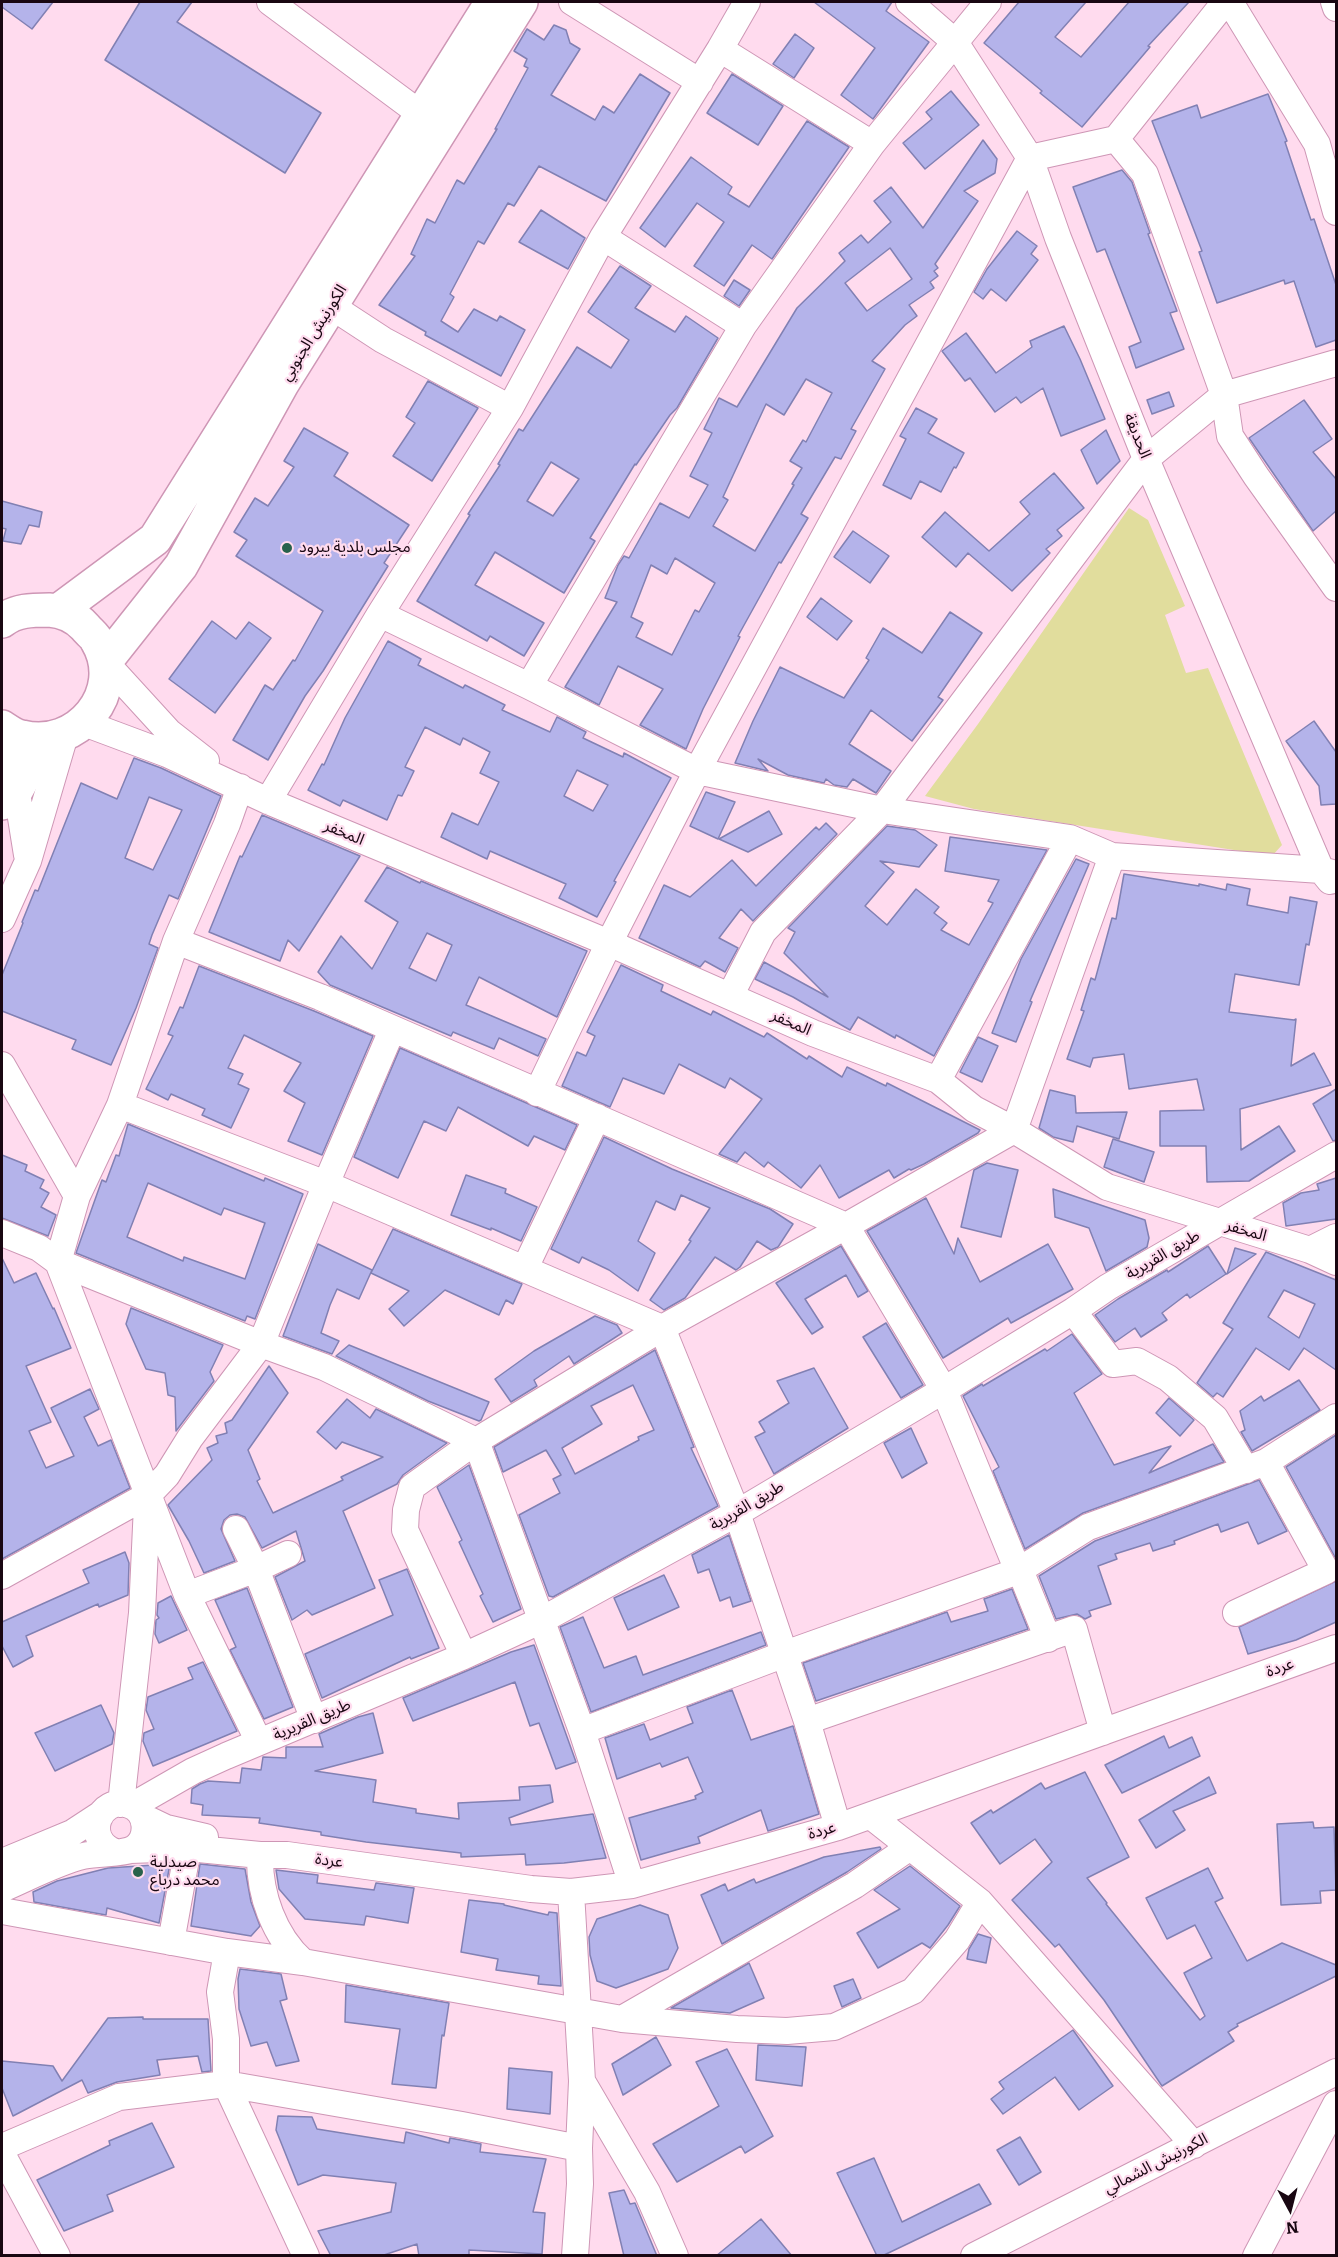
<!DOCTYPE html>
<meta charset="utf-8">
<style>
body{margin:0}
#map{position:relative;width:1338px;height:2257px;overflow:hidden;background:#ffdbee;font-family:Bitter,serif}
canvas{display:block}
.frame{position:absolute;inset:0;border:3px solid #190712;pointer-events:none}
.north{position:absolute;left:1260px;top:2179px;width:60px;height:60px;-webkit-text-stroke:4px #ffdbee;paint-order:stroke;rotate:173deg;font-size:16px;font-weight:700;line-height:24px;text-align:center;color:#190712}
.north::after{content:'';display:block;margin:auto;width:21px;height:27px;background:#190712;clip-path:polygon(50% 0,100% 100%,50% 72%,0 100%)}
</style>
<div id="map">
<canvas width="1338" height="2257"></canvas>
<div class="frame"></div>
<div class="north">N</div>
</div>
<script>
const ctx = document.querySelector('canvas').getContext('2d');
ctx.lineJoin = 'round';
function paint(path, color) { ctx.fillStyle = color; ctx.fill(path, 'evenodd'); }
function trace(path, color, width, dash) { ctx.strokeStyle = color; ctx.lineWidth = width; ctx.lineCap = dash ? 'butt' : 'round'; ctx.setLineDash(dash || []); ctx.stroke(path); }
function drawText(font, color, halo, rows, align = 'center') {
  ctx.font = font + ' Bitter,"Noto Sans Arabic",serif'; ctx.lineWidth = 4.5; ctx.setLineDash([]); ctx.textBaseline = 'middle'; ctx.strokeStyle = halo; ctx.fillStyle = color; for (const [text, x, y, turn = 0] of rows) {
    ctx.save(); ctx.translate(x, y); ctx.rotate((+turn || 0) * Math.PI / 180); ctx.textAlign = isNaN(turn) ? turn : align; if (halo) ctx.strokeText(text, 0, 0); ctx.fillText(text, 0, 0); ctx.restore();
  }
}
const green = new Path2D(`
 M1129 508 1148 520 1185 606 1165 615 1186 673 1208 668 1282 845 1272 856 974 809 925 796 978 724Z`);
const building = new Path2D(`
 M2 2H53L32 29 2 7Z
 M140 2H192L177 22 321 113 285 173 105 60Z
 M814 2H892L886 11 929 42 873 119 841 95 875 48Z
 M1019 2H1086L1055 37 1081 57 1129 2H1189L1148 46 1150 47 1082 127 1040 93 1042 91 984 43Z
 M554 25 566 30 570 43 580 49 551 95 595 120 603 106 614 113 640 74 670 93 606 201 539 166 514 206 508 203 484 244 478 241 450 294 454 297 441 321 458 332 474 309 497 321 500 316 525 330 501 376 425 335 426 332 379 305 415 256 411 254 427 219 435 223 457 180 464 184 497 129H495L528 68 524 66 527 59 514 51 527 29 544 40Z
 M795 34 814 48 794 78 773 64Z
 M732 74 783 106 758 145 707 113Z
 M951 91 979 125 925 169 903 143 932 119 926 112Z
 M1268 94 1287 141 1285 142 1311 220 1314 219 1336 285V340L1316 347 1294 281 1285 284 1284 280 1217 303 1199 252 1202 251 1152 121 1197 105 1201 118Z
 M807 121 849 147 772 259 752 245 724 286 694 266 724 222 697 203 665 247 640 228 691 157 732 187 728 194 749 207Z
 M983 140 997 159 995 173 964 191 978 201 935 264 938 268 934 271 938 276 930 282 934 288 909 305 917 316 905 325 872 361 885 369 851 429 856 431 841 459 835 457 801 514 808 518 781 563 779 562 738 636 740 637 703 709 686 749 640 725 663 689 618 666 599 705 565 687 617 602 605 598 618 565 624 556 629 558 660 503 689 518 708 485 690 476 712 433 704 429 719 398 737 407 797 308 845 261 839 253 861 235 868 243 891 222 874 201 891 187 923 228ZM890 248 912 279 867 311 845 283ZM806 379 832 393 806 442 803 440 790 461 802 468 792 484 794 485 755 551 713 526 728 500 723 497 766 404 784 415ZM675 558 715 583 699 612 695 610 672 655 636 637 643 623 631 617 651 565 667 574Z
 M1122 170 1132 182 1150 233 1148 234 1177 311 1170 313 1184 349 1136 368 1129 347 1141 342 1105 249 1097 252 1073 187Z
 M541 210 585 238 568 269 519 242Z
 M1017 231 1037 246 1031 254 1038 260 1006 301 991 289 983 299 974 292 987 269Z
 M620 266 651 286 635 308 675 332 686 316 718 338 677 408 670 415 636 465 635 464 590 538 595 541 564 593 495 552 475 585 544 623 524 656 490 636 487 641 417 601 470 515 468 514 500 465 498 464 519 429 523 431 577 347 611 368 629 340 588 312ZM551 462 579 479 553 516 527 501Z
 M734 280 750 290 739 306 724 296Z
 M1064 326 1080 359 1105 419 1061 436 1043 388 1021 403 1016 397 995 412 970 378 965 381 942 351 966 333 996 373 1032 347 1030 341Z
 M428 381 478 408 432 481 393 456 415 423 406 417Z
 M1169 392 1174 406 1152 414 1147 400Z
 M1304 400 1332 439 1313 452 1336 479V511L1313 531 1249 438Z
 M916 408 937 419 928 433 964 453 956 468 954 467 941 492 920 481 911 499 883 485 906 439 900 436Z
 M304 428 348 453 334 476 409 525 384 563 388 566 323 671 305 696 268 760 233 740 265 685 273 690 293 660 295 661 323 611 236 556 247 540 234 532 255 498 268 506 294 467 284 461Z
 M1106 430 1120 461 1097 484 1081 450Z
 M1054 473 1084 508 1057 530 1062 536 1046 549 1050 553 1012 591 968 553 956 567 922 537 945 512 989 551 1030 514 1020 502Z
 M2 501 42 512 39 527 29 525 21 544 3 541 6 529 2 528Z
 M853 531 889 556 870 583 834 557Z
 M821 598 852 621 837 640 807 617Z
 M950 612 982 633 938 697 943 700 912 741 871 710 849 744 891 771 876 793 853 779 847 787 834 785 826 779 824 783 788 775 758 759 768 771 735 763 753 721 780 667 844 698 869 660 866 658 883 628 922 653Z
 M212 621 236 639 249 622 271 638 215 713 169 679Z
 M388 641 421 659 418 665 463 688 465 685 505 705 502 710 550 732 557 717 586 732 583 738 623 757 624 753 671 778 614 881 616 882 597 917 559 898 566 884 490 851 487 859 441 837 452 813 478 825 499 782 480 773 490 752 463 738 460 745 425 727 405 767 414 771 402 796 398 795 387 820 343 800 340 806 308 790 322 764 324 765 345 718ZM577 770 608 785 593 811 564 796Z
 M1314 721 1336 752V804L1321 805 1319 786 1286 741Z
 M134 758 161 768 221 796 178 899 169 895 152 935 149 944 158 948 136 1008 111 1065 72 1049 76 1040 2 1011V975L23 923 22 922 35 890 38 891 81 783 117 799ZM149 797 182 810 153 870 125 858Z
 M706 792 735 802 718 839 690 826Z
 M769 811 782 834 748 852 719 839Z
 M262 815 360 856 299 951 288 940 280 961 209 932 240 856 242 857Z
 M826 823 837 834 753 921 741 909 719 938 738 948 725 972 705 961 700 967 639 938 664 885 690 897 732 860 756 886 816 827 819 830Z
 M887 826 915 830 937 845 919 867 880 861 894 872 865 906 887 925 916 889 939 907 934 913 947 923 941 930 969 945 993 903 988 901 999 880 945 871 950 837 1047 850 934 1056 896 1035 895 1038 858 1017 850 1030 793 997 755 979 764 962 828 997 784 953 795 932 788 928Z
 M1076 859 1089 864 1030 1001 1032 1002 1016 1042 992 1033 1021 959Z
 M387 867 420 883 421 881 587 951 557 1017 479 977 466 1005 546 1039 538 1056 499 1038 494 1049 453 1032 451 1036 330 985 318 972 341 936 372 969 398 922 365 901ZM427 933 452 945 436 981 409 968Z
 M1124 874 1199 886V884L1226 890 1227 884 1250 889 1247 905 1288 913 1290 897 1317 902 1309 945 1306 944 1299 985 1235 974 1229 1012 1294 1020 1296 1019 1291 1066 1314 1053 1331 1085 1240 1109 1241 1150 1279 1126 1295 1151 1249 1181 1207 1182 1206 1146H1160V1111L1204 1110 1197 1079 1129 1089 1124 1054 1093 1058 1090 1067 1067 1059 1084 1011 1081 1010 1091 978 1095 980 1112 918 1116 919Z
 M621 965 663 985 661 991 711 1015 713 1011 764 1037 767 1033 807 1059 809 1056 842 1077 847 1067 886 1086 887 1083 980 1130 978 1133 924 1164 911 1170 909 1169 894 1178 889 1170 839 1198 820 1165 801 1188 768 1162 764 1167 745 1152 737 1162 719 1154 762 1099 730 1078 725 1088 679 1064 664 1094 623 1078 610 1107 562 1086 577 1052 586 1056 595 1036 587 1032Z
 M199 966 314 1011 373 1036 322 1155 288 1141 305 1103 284 1091 301 1063 244 1035 228 1068 243 1074 238 1084 249 1089 231 1128 202 1115 205 1109 171 1094 168 1100 146 1089 173 1036 168 1034 180 1007 183 1008Z
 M978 1037 998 1046 982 1082 960 1072Z
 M400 1048 577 1125 565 1150 534 1136 528 1146 458 1107 446 1131 424 1121 398 1178 354 1157Z
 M1336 1089V1140L1333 1141 1313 1104Z
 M1050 1090 1075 1096 1076 1113 1127 1112 1119 1139 1077 1126 1073 1142 1053 1137 1039 1128Z
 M128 1124 264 1181 265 1178 303 1194 255 1319 247 1316 245 1321 76 1253 102 1180 106 1182 116 1155 119 1156ZM148 1183 221 1215 224 1208 265 1223 245 1279 184 1257 183 1261 127 1237Z
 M604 1137 672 1169 770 1209 793 1224 778 1247 771 1250 757 1241 740 1267 736 1270 715 1257 685 1298 664 1310 650 1300 691 1241 689 1240 710 1208 681 1195 675 1210 656 1201 638 1241 655 1253 638 1291 609 1270 582 1257 579 1263 551 1249Z
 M1113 1139 1154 1152 1144 1182 1104 1167Z
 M2 1155 27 1165 25 1171 44 1180 40 1188 49 1193 41 1207 56 1215 48 1236 2 1218Z
 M987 1163 1018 1170 1001 1237 961 1227 974 1170Z
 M466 1175 506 1189 505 1193 537 1207 521 1241 491 1228V1230L451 1215Z
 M1336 1178V1219L1286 1226 1283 1203 1301 1193 1319 1190 1317 1184Z
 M1053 1189 1145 1220 1149 1238 1147 1247 1106 1271 1089 1228 1055 1217Z
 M926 1198 954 1254 958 1238 980 1282 1048 1244 1073 1289 1011 1323 1008 1318 943 1358 867 1231Z
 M393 1229 522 1284 513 1304 506 1300 499 1315 445 1290 404 1326 389 1309 409 1291 371 1273Z
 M318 1244 372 1270 359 1299 337 1289 330 1305 321 1333 339 1341 332 1354 283 1336Z
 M841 1246 868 1291 858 1297 846 1275 805 1299 823 1327 812 1334 776 1283Z
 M1208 1246 1226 1274 1190 1298 1187 1294 1162 1313 1167 1320 1141 1337 1135 1328 1115 1342 1095 1315 1118 1299 1167 1270 1168 1272Z
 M1235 1248 1256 1254 1227 1274Z
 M1266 1252 1336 1280V1370L1304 1348 1289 1370 1256 1348 1223 1397 1217 1393 1213 1397 1197 1383 1233 1329 1223 1323ZM1284 1290 1315 1304 1299 1338 1268 1317Z
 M2 1258 14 1283 36 1273 53 1309 54 1308 71 1348 26 1366 51 1422 29 1431 46 1468 74 1456 51 1408 90 1389 99 1409 84 1417 98 1446 111 1440 130 1488 2 1559Z
 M131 1308 223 1345 210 1372 214 1381 176 1431 175 1397 168 1395 165 1373 146 1369 126 1324Z
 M595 1316 617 1325 622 1333 574 1364 569 1356 534 1380 537 1386 511 1402 495 1379 534 1351Z
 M886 1323 923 1385 901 1398 863 1337Z
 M1072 1334 1102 1374 1074 1393 1114 1465 1171 1446 1149 1473 1213 1444 1224 1462 1083 1513 1025 1549 993 1471 999 1467 963 1396 982 1384 983 1386 1045 1349 1047 1351Z
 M349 1345 489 1402 481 1420 479 1421 428 1401 336 1356Z
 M655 1350 694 1447 691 1448 718 1506 553 1597 549 1596 519 1515 560 1493 553 1479 561 1475 546 1450 503 1472 494 1447ZM633 1385 654 1430 638 1437 639 1440 575 1474 562 1448 602 1424 591 1406Z
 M269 1366 288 1393 248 1450 260 1479 257 1481 273 1513 343 1480 341 1477 383 1457 342 1442 336 1449 317 1432 347 1399 370 1418 376 1409 447 1443 403 1475 397 1484 343 1511 375 1588 312 1615 307 1610 292 1620 275 1577 305 1561 296 1531 262 1548 245 1517 237 1514 230 1515 224 1520 221 1529 235 1561 204 1573 189 1541 168 1505 212 1460 207 1448 218 1443 216 1436 227 1433 225 1423 232 1420Z
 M814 1368 848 1428 774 1474 755 1437 765 1432 759 1422 789 1403 777 1381Z
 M1299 1380 1320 1410 1252 1451 1241 1432 1245 1430 1240 1411 1261 1396 1264 1401Z
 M1169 1398 1194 1420 1180 1436 1156 1413Z
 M911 1428 927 1463 902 1478 884 1443Z
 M1336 1435V1559L1286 1467Z
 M469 1465 521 1609 493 1622 480 1596 483 1594 459 1542 462 1540 437 1487Z
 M1259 1480 1287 1531 1258 1544 1248 1522 1221 1532 1218 1524 1174 1541 1175 1544 1153 1551 1150 1543 1115 1554 1117 1559 1098 1566 1111 1604 1089 1611 1091 1616 1085 1619 1077 1614 1056 1619 1039 1576 1095 1541Z
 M729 1535 751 1601 733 1607 730 1597 720 1601 709 1569 698 1573 692 1555Z
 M125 1552 129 1563 128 1595 99 1607 98 1604 26 1636 33 1656 13 1667 2 1646V1622L89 1583 83 1570Z
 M407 1569 439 1648 411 1659 410 1657 322 1698 305 1654 393 1615 379 1580Z
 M664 1575 679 1607 628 1630 614 1598Z
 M1336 1581V1622L1296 1640 1248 1654 1239 1627Z
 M247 1588 293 1707 264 1719 230 1650 236 1647 215 1600Z
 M1012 1589 1028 1629 816 1701 803 1663 947 1612 951 1622 988 1611 984 1599Z
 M171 1596 187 1630 159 1643 155 1634 156 1620 159 1618 157 1615 158 1603Z
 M583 1617 604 1668 636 1656 643 1675 761 1632 766 1645 591 1712 560 1627Z
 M534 1645 576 1762 556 1769 539 1723 530 1726 515 1682 413 1721 403 1698 511 1652Z
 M203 1662 237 1731 153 1766 143 1741 144 1733 154 1729 146 1710 148 1697 193 1679 188 1668Z
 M732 1690 751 1740 793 1726 819 1814 768 1831 761 1810 698 1837 700 1843 641 1860 629 1818 696 1799 695 1796 703 1792 688 1757 662 1767 660 1763 617 1779 605 1738 644 1724 650 1740 693 1723 687 1707Z
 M101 1705 114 1733 112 1744 55 1771 35 1733Z
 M373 1713 383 1753 315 1771 376 1780 373 1802 416 1809V1813L459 1819 458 1803 520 1800 519 1787 550 1785 553 1802 509 1818 511 1825 593 1814 606 1858 564 1863 526 1865 525 1854 461 1857V1853L366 1842 321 1835V1832L259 1823 260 1818 202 1815 203 1805 191 1803 192 1789 200 1784 208 1781 240 1783 242 1768 261 1770 263 1757 286 1758V1747H323L319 1734 358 1717Z
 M1164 1736 1169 1748 1192 1737 1200 1756 1122 1793 1105 1765Z
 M1085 1772 1129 1857 1087 1878 1107 1903 1106 1904 1200 2020 1205 2016 1184 1973 1212 1958 1195 1925 1167 1939 1146 1898 1208 1868 1223 1898 1215 1902 1247 1961 1282 1943 1336 1965V1976L1237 2024 1238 2026 1228 2032 1234 2041 1162 2086 1104 2000 1059 1944 1055 1947 1012 1900 1052 1862 1035 1839 1000 1864 971 1823 991 1810 993 1813 1041 1783 1045 1789Z
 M1209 1777 1216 1793 1173 1811 1185 1830 1156 1848 1139 1820Z
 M1313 1822 1314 1828 1334 1827 1336 1890 1320 1891 1321 1903 1281 1905 1277 1824Z
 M880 1847 881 1849 847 1872 722 1944 701 1895 725 1884 728 1891 754 1879 756 1883 824 1857Z
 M170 1864 159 1923 107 1908 106 1915 34 1902 33 1892 57 1881 108 1868Z
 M200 1864 245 1869 251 1902 260 1926 251 1936 191 1926Z
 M910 1866 960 1906 948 1925 930 1948 922 1943 878 1968 857 1933 900 1909 874 1890Z
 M276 1870 318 1875 317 1883 374 1890 376 1883 414 1888 408 1923 366 1916 364 1925 305 1919 279 1889Z
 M469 1900 504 1904V1905L548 1915 549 1912 557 1913 561 1986 538 1984 539 1976 496 1970 498 1959 461 1952Z
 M640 1905 668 1915 678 1948 668 1969 616 1988 597 1981 590 1955 589 1937 597 1919Z
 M978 1934 991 1938 986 1963 967 1959 969 1949Z
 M749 1963 764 1998 730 2013 671 2008Z
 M240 1969 281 1974 287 1999 280 2001 299 2061 276 2066 267 2042 251 2046 239 2009 238 1979Z
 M853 1979 861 1998 842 2007 834 1986Z
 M346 1985 449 2003 444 2036 442 2035 436 2088 392 2084 400 2029 345 2022Z
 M143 2017V2019H208L211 2071 202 2072 198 2056 157 2060 160 2075 117 2082 88 2093 82 2080 13 2116 2 2088V2061L53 2066 62 2081 108 2018Z
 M1073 2030 1113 2086 1079 2110 1055 2077 1003 2114 991 2099 1004 2089 999 2082Z
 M656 2037 671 2065 623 2095 612 2064Z
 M758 2045 806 2047 802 2086 756 2080Z
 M727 2049 773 2136 745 2153 741 2146 677 2182 653 2144 719 2106 696 2062Z
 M509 2068 552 2072 550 2114 507 2109Z
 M278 2116 312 2117 317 2129 404 2143 406 2132 449 2143 450 2138 481 2144 480 2152 546 2159 533 2212 545 2213 542 2254 469 2250V2256H419L417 2244 381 2256H331L318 2231 391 2212 396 2183 323 2175 298 2185 276 2130Z
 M152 2123 174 2167 107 2195 113 2211 64 2231 37 2180 110 2145 109 2141Z
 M1020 2137 1041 2172 1019 2185 997 2150Z
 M874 2158 902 2222 979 2184 991 2204 882 2256H877L837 2173Z
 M624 2190 630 2204 635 2203 657 2256H624L609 2193Z
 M761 2219 792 2256H716Z`);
const minor = new Path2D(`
 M270 2 422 115
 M572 2 700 82
 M909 2 955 42 1030 158 1058 238 1146 459 1321 870 1330 881
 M1230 2 1317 144 1336 212
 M1334 2 1336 8
 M720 49 872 144
 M1116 139 1145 174 1224 395 1230 436 1256 476 1336 588
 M603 237 743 326
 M331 306 383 340 510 408
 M380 614 529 686 697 771 882 810 1070 838 1112 856 1321 870 1336 874
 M105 662 169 732 206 761
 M529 686 743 326 872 144 988 2
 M84 723 167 754 268 801 609 943 813 1033 938 1080 974 1109 1014 1130 1107 1187 1310 1250 1336 1262
 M2 743 12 762 27 855
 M240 787 227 824 176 941 120 1105 77 1196 58 1262 187 1595 259 1742
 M268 801 380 614 510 408 603 237 720 49 747 2
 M2 919 28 861 65 735
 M176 941 320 997 846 1226 944 1390 1018 1571
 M730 996 763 932 882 810 1146 459 1224 395 1336 363
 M2 1065 77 1196
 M938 1080 1070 838
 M537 1093 609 943 697 771 1030 158 1116 139 1225 2
 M120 1105 326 1184 662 1328 737 1513 807 1721 838 1827
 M2 1233 39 1248 58 1262 261 1344 324 1367 476 1441 582 1731 632 1885
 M1310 1250 1336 1237
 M525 1268 597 1117
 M1073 1311 1113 1364 1137 1361 1168 1378 1215 1418 1246 1470
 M236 1529 256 1569 314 1720
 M1020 1570 1048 1639
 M2 1576 148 1495 167 1475 190 1438 261 1344 326 1184 392 1030
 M187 1595 256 1569 288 1554
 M1236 1613 1326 1571 1266 1462
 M464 1656 405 1530 406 1510 412 1487 476 1441 662 1328 846 1226 1014 1130 1112 856
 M807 1721 1074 1629 1103 1732
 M582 1731 785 1654 1018 1571 1088 1527 1266 1462 1336 1417
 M121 1804 142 1613 147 1505
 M132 1806 193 1771 226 1756 464 1656 542 1620 737 1513 944 1390 1073 1311 1108 1287 1336 1155
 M871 1816 980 1902 1194 2145
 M143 1817 166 1828 205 1837
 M130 1850 188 1848 260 1855H287L531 1889 571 1892 632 1885 838 1827 1336 1648
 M260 1855C259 1894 274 1936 303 1962
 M2 1862 72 1833 101 1814
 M2 1889C28 1878 55 1863 83 1856 98 1852 120 1855 133 1849 150 1839 148 1811 129 1805 99 1795 82 1839 115 1852
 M571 1892 582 2081 579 2148 580 2184 575 2256
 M2 1911 227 1952 303 1962 622 2019 737 2029 787 2031 834 2027 913 1991 957 1940 980 1902
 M171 1942 188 1848
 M227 1952 220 1992 226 2039V2084L306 2256
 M622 2019 855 1885 910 1847
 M582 2081 647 2192 675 2256
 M2 2147 119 2097 226 2084 462 2125 579 2148
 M2 2154 57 2256
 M974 2256 1336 2072
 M1256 2256 1336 2104`);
const major = new Path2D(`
 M58 611 155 539 492 2
 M2 621C16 610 32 610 49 610 63 611 76 617 85 627 89 632 95 636 97 641 127 692 77 751 22 737 15 736 8 731 2 727
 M105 662 181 566 282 384 521 2
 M2 803 16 791 44 740`);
const markers = [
 [287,548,6,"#28624c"],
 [138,1872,6,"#28624c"]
];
const streetNames = [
 ["الكورنيش الجنوبي",314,333,-58],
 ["الحديقة",1137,436,68],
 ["المخفر",344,833,23],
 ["المخفر",791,1023,24],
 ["المخفر",1246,1231,16],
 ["طريق القريرية",1163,1255,-30],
 ["طريق القريرية",747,1506,-30],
 ["عردة",1280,1668,-20],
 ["طريق القريرية",312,1720,-23],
 ["عردة",822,1831,-16],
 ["عردة",329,1861,8],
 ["الكورنيش الشمالي",1156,2164,-27]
];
const poiNames = [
 ["مجلس بلدية يبرود",299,548],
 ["صيدلية",150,1863],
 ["محمد درباع",150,1881]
];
paint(green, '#e1dd9d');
paint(building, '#b4b3ea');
trace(building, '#8180b3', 1.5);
trace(minor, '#ce96b5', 28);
trace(major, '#ce96b5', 36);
trace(minor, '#fff', 26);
trace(major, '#fff', 33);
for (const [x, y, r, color] of markers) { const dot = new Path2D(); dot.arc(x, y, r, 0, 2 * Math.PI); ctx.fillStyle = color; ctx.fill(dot); trace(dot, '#ffdbee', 2); }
drawText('16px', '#190712', '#ffdbee', streetNames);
drawText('16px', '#190712', '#ffdbee', poiNames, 'left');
</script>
